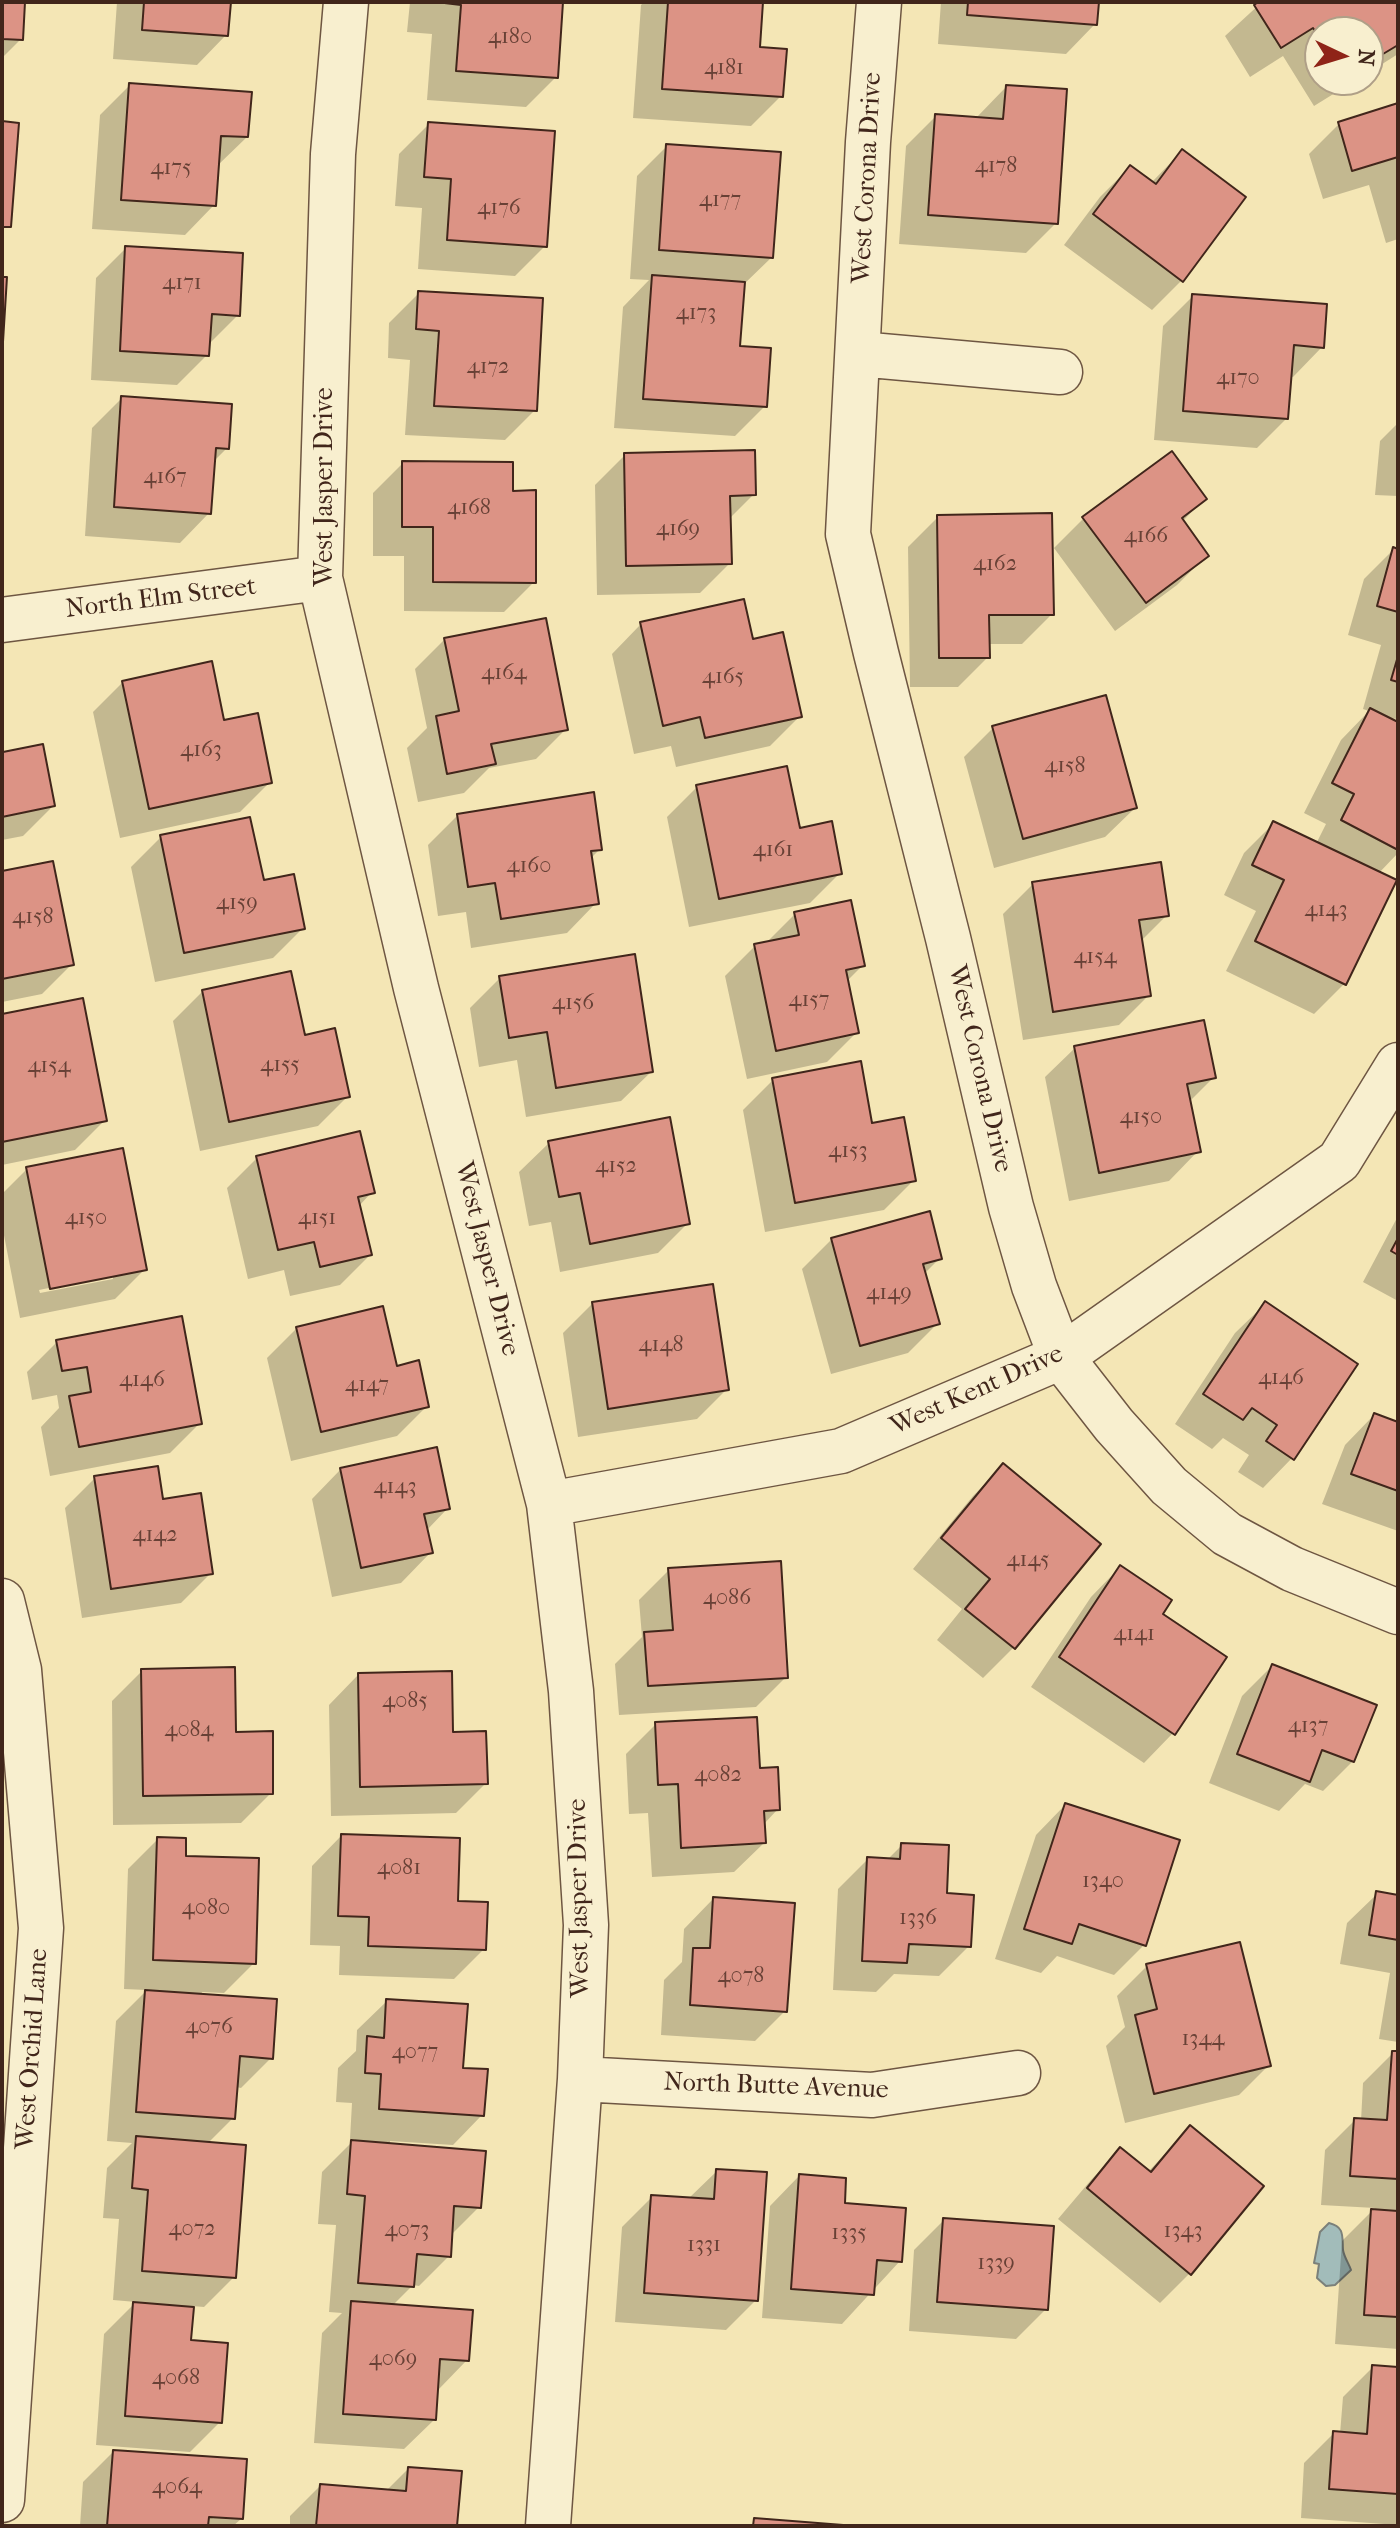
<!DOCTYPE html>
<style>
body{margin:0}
#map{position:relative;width:1400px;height:2528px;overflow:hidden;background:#f4e6b5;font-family:"IM FELL French Canon",serif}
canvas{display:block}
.frame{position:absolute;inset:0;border:4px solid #41261b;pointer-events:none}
.north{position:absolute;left:1304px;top:16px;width:80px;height:80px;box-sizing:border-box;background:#f8efcf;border:2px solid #af9f87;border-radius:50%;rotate:94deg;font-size:22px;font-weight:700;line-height:32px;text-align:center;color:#41261b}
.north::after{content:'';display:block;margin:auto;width:28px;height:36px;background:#8f2418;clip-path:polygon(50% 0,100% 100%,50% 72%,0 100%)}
</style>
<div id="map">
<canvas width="1400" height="2528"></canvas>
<div class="frame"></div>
<div class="north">N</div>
</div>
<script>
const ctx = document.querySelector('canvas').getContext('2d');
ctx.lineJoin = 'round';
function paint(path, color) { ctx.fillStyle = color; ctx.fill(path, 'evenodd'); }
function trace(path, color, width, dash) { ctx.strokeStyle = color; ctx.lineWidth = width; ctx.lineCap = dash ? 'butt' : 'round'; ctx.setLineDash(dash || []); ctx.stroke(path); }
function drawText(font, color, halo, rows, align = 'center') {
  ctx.font = font + ' "IM FELL French Canon",serif'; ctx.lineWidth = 7; ctx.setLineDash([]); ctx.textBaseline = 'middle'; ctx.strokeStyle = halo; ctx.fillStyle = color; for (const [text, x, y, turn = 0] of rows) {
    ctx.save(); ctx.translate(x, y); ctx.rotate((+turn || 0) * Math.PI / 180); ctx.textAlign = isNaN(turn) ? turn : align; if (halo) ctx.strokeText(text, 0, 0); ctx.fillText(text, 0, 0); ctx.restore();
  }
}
const water = new Path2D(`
 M1329 2223C1345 2227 1342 2236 1343 2250 1344 2257 1349 2264 1351 2270L1335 2285 1326 2286 1317 2278 1319 2264 1314 2263 1320 2232Z`);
const shadow = new Path2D(`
 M2 2H23L21 39 2 58Z
 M117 2H231L228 5 226 35 197 65 113 59Z
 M410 2H561L556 77 526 107 427 100 432 34 407 32Z
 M644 2H761L757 49 781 96 751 126 633 118 641 5Z
 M941 2H1097L1095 24 1066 54 938 44Z
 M1262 2H1398V54L1368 73V32H1320V80H1356L1314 106 1283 56 1250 77 1225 36Z
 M130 85 247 137 217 166 214 205 185 235 92 229 100 115Z
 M1006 87 1056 223 1026 253 899 244 906 146 936 116 977 117Z
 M1398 106V239L1386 243 1369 185 1323 199 1309 154 1339 124Z
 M429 124 545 246 515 276 418 269 422 208 395 206 399 154Z
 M667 146 772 257 742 286 738 348 765 406 735 436 614 428 623 307 649 280 630 279 637 176Z
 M1182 151V280L1152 310 1064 245 1100 197 1130 167 1151 183Z
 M126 248 238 315 208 345 207 355 177 385 91 380 96 278Z
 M419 293 535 410 505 440 405 435 410 360 388 358 389 323Z
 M1193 296 1322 347 1293 377 1289 376 1287 418 1257 448 1154 440 1163 326Z
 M122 398 227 448 213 462 209 513 180 543 85 536 92 428Z
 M1398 423V496L1375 495 1380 441Z
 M625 455 754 494 729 519 730 563 700 593 597 595 595 485Z
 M403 463 511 493 534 582 504 612 404 611V556H373V493Z
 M1204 499 1182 522 1207 555 1177 585 1115 631 1054 548 1084 518Z
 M938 517 1052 614 1022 644H988V657L958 687H910L908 547Z
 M1393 550 1398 551V719L1386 718 1398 724V853L1378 874 1394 881 1344 984 1314 1014 1226 971 1256 911 1224 895 1244 853 1274 823 1316 844 1326 824 1304 813 1341 740 1369 711 1363 709 1381 645 1348 635 1364 579Z
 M641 624 751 642 800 716 770 746 676 767 671 746 634 754 612 654Z
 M445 639 566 729 536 759 489 768 464 793 418 802 407 748 427 728 415 669Z
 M123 682 223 722 270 782 240 812 120 838 93 712Z
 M993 728 1135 808 1105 837 994 868 964 757Z
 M2 754 53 806 23 836 2 840Z
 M697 787 798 830 840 873 810 903 689 927 667 817Z
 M458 815 600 849 590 859 596 903 567 933 471 948 466 912 438 916 428 845Z
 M161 837 262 882 303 928 273 958 155 982 131 867Z
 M2 873 72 964 42 994 2 1002Z
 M1033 884 1167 915 1141 941 1149 995 1119 1025 1023 1040 1003 914Z
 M795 914 863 965 846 982 857 1032 827 1062 747 1079 725 976 755 946 765 944Z
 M500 978 651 1072 621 1101 526 1117 517 1060 479 1067 470 1008Z
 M203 991 348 1096 318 1126 200 1151 173 1021Z
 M2 1016 105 1120 75 1150 2 1165Z
 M1075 1048 1214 1077 1189 1102 1198 1151 1169 1181 1069 1201 1045 1077Z
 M773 1080 871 1125 914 1180 884 1210 765 1232 743 1110Z
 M549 1143 688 1223 658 1253 560 1272 551 1222 529 1226 519 1172Z
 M257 1158 372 1192 358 1207 370 1255 340 1285 290 1296 284 1270 248 1279 227 1188Z
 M27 1169 145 1269 115 1299 20 1318 2 1225V1194ZM113 1275V1279L40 1293 39 1290Z
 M1398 1216V1301L1363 1282Z
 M832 1239 940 1258 924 1274 938 1323 908 1353 831 1374 802 1269Z
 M593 1303 727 1389 697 1419 578 1437 563 1333Z
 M1265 1304 1292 1458 1263 1488 1238 1472 1249 1455 1223 1438 1212 1449 1175 1424 1235 1333Z
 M297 1328 396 1368 427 1406 397 1436 291 1461 267 1358Z
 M57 1342 200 1423 170 1453 50 1476 41 1427 59 1408 57 1395 32 1400 27 1372Z
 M1374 1415 1394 1423 1398 1419V1531L1322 1504 1345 1445Z
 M1003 1466 1098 1544 1013 1648 983 1678 937 1640 962 1609 913 1569 973 1496Z
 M341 1469 448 1508 426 1531 430 1553 401 1583 332 1597 312 1499Z
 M95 1478 161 1501 211 1573 181 1603 82 1618 65 1508Z
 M1120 1567 1161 1615 1173 1733 1144 1763 1031 1687 1091 1597Z
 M669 1570 786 1677 756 1707 619 1715 615 1664 642 1637 639 1600Z
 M1272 1666 1353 1761 1323 1791 1305 1784 1279 1811 1209 1783 1242 1696Z
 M142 1671 234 1734 271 1793 241 1823 113 1825 112 1701Z
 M358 1675 451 1734 486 1783 456 1813 331 1816 329 1705Z
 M656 1724 758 1770 778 1809 763 1825 764 1843 734 1872 652 1877 648 1813 629 1814 626 1754Z
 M1065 1805 1144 1945 1114 1975 1057 1956 1041 1973 995 1959 1036 1835Z
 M341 1836 456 1903 484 1949 454 1979 339 1975 340 1946 310 1945 312 1866Z
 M158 1839 184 1858 254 1963 224 1993 202 1992 201 1996 271 2058 241 2088 236 2087 233 2118 207 2144 234 2277 204 2307 192 2306 189 2342 220 2422 190 2452 96 2445 104 2334 136 2302 113 2300 119 2219 103 2218 107 2168 132 2143 107 2141 116 2021 147 1990 124 1989 128 1869Z
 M902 1845 945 1895 969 1946 939 1976 894 1974 876 1992 833 1990 838 1889 868 1859 887 1860Z
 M1377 1894 1398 1897V2042L1379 2039 1390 1973 1340 1964 1347 1923Z
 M713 1899 785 2011 755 2041 661 2035 664 1980 682 1962 684 1929Z
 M1147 1966 1269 2065 1239 2095 1125 2123 1106 2046 1125 2027 1117 1996Z
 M387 2001 461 2070 482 2115 453 2145 390 2141V2145L479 2207 450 2236 449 2256 419 2286 413 2285 392 2306 467 2360 438 2390 434 2420 404 2449 314 2443 322 2333 342 2313 329 2312 336 2225 318 2224 322 2172 355 2139H350L352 2103 336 2102 338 2068 356 2051 357 2030Z
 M1393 2053H1398V2349L1335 2344 1342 2241 1375 2208 1321 2205 1325 2150 1355 2120 1361 2121 1363 2083Z
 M1190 2127V2273L1160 2303 1058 2219 1091 2180 1120 2150 1148 2172Z
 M717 2171 756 2300 726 2330 615 2322 622 2227 652 2197 688 2199Z
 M799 2176 843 2205 900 2261 842 2324 762 2318 770 2206Z
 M944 2220 1046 2309 1016 2339 909 2331 914 2250Z
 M1373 2367 1398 2369V2525L1301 2518 1304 2463 1334 2433 1340 2434 1343 2397Z
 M113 2452 241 2519 233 2526H80L83 2482Z
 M408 2469 455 2526H290V2516L320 2486 386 2491Z`);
const building = new Path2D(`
 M2 2H25L23 40 2 39Z
 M144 2H231L228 36 142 30Z
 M436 2H563L558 78 456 71 461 5Z
 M668 2H763L760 47 787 49 783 97 662 89Z
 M968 2H1099L1097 25 967 15Z
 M1258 2H1398V45L1368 63V32H1320V39L1313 28 1281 48 1254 5Z
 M129 83 252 92 248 137 221 136 216 206 121 200Z
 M1006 85 1067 89 1058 224 928 215 935 114 1003 119Z
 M1398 103V157L1352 171 1338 122Z
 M2 121 19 123 11 227H2Z
 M428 122 555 131 547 247 447 240 451 179 424 177Z
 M666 144 781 152 773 258 659 250Z
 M1182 149 1246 197 1183 282 1093 214 1130 165 1156 184Z
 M125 246 243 253 240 316 212 314 209 356 120 351Z
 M652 275 745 282 740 346 771 348 767 407 643 399Z
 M2 277H7L2 358Z
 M418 291 543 298 537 411 434 406 439 331 416 329Z
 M1192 294 1327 304 1324 348 1294 345 1288 419 1183 411Z
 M121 396 232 404 229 449 216 448 211 514 114 507Z
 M755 450 756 495 730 496 732 564 626 566 624 453Z
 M1172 451 1207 499 1182 518 1209 556 1146 603 1082 517Z
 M402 461 513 462V491L536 490V583L433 582V527H402Z
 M1052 513 1054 615H989L990 658H939L937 515Z
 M1393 547 1398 549V612L1377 606Z
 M744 599 753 639 783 632 802 717 705 738 700 717 663 726 640 622Z
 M546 618 568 730 491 744 496 764 447 774 436 716 459 711 444 638Z
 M1398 656V682L1391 680Z
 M212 661 224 720 258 713 272 783 149 809 122 681Z
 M1106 695 1137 808 1023 839 992 726Z
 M1370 708 1398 722V850L1341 820 1354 794 1332 783Z
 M43 744 55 806 2 817V748L3 752Z
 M787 766 800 828 832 821 842 874 719 899 696 785Z
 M594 792 602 850 591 851 599 904 501 919 495 883 468 887 457 814Z
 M250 817 264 880 294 874 305 929 184 953 160 835Z
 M1273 821 1397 880 1346 985 1255 941 1284 880 1252 865Z
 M53 861 74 965 2 979V871Z
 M1161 862 1169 916 1139 920 1151 996 1053 1012 1032 882Z
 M851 900 865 966 846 970 859 1033 776 1051 754 944 799 935 794 912Z
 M635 954 653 1072 556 1088 547 1032 509 1038 499 976Z
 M291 971 305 1035 335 1028 350 1097 229 1122 202 990Z
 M83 998 107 1121 2 1142V1014Z
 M1204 1020 1216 1078 1187 1084 1201 1152 1099 1173 1074 1046Z
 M861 1061 872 1123 904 1117 916 1181 795 1203 772 1078Z
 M670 1117 690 1224 590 1244 580 1193 559 1197 548 1141Z
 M360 1131 375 1193 358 1197 372 1255 320 1267 314 1242 278 1250 256 1156Z
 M123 1148 147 1270 50 1289 26 1167Z
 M930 1211 942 1259 923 1264 940 1324 860 1346 831 1238Z
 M1398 1238V1255L1391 1251Z
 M713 1284 729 1390 608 1409 592 1302Z
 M1265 1301 1358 1364 1294 1460 1266 1441 1277 1425 1252 1408 1243 1420 1203 1394Z
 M383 1306 397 1366 419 1360 429 1407 321 1432 296 1327Z
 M182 1316 202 1424 79 1447 69 1396 91 1392 87 1367 62 1371 56 1340Z
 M1374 1413 1398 1422V1491L1351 1474Z
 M437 1447 450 1509 424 1514 433 1553 361 1568 340 1468Z
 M1003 1463 1101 1544 1015 1649 965 1609 990 1579 941 1538Z
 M158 1466 163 1499 201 1493 213 1574 111 1589 94 1476Z
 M781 1561 788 1678 648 1686 644 1632 673 1630 668 1568Z
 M1120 1565 1172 1600 1163 1614 1227 1657 1175 1735 1059 1657Z
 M1272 1664 1377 1705 1354 1762 1322 1750 1310 1782 1237 1754Z
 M235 1667 236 1732 273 1731V1794L143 1796 141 1669Z
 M452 1671 453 1732 486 1731 488 1784 360 1787 358 1673Z
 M757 1717 760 1768 778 1767 780 1810 764 1811 766 1843 681 1848 678 1784 658 1785 655 1722Z
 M1065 1803 1180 1840 1146 1946 1079 1924 1072 1944 1024 1929Z
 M341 1834 460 1838 458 1901 488 1902 486 1950 368 1946 369 1917 338 1916Z
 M157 1837 186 1838V1856L259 1858 256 1964 153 1960Z
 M901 1843 949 1845 947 1893 974 1895 971 1947 909 1944 907 1963 862 1961 867 1857 900 1859Z
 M1376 1891 1398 1895V1940L1369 1935Z
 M713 1897 795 1903 787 2012 690 2005 693 1948H710Z
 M1240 1942 1271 2066 1154 2094 1135 2015 1157 2009 1146 1964Z
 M145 1990 277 1999 273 2059 240 2056 235 2119 136 2112Z
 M386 1999 468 2004 463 2068 488 2069 484 2116 379 2109 381 2074 365 2073 367 2036 384 2038Z
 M1392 2051H1398V2179L1350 2176 1354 2118 1387 2120Z
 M1190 2125 1264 2186 1191 2275 1087 2188 1120 2147 1151 2172Z
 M136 2136 246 2145 236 2278 142 2271 148 2190 132 2188Z
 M351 2140 486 2151 481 2208 454 2206 451 2257 417 2254 414 2287 358 2283 365 2196 347 2194Z
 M716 2169 767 2172 758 2301 644 2293 651 2195 714 2199Z
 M799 2174 846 2178 845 2203 906 2208 902 2262 877 2260 874 2295 791 2289Z
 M1371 2209 1398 2211V2317L1364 2315Z
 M943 2218 1054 2226 1048 2310 937 2302Z
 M351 2301 473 2310 469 2361 440 2359 436 2420 343 2414Z
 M133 2302 194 2307 191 2340 228 2343 222 2423 125 2416Z
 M1372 2365 1398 2367V2494L1329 2489 1333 2431 1367 2434Z
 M113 2450 247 2459 243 2519 209 2517 208 2526H107Z
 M408 2467 462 2471 457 2526H316L320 2484 406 2491Z
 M754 2518 856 2526H753Z`);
const minor = new Path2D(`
 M346 2 333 154 320 578 416 988 549 1504 571 1691 586 1925 580 2079 548 2526
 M879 2 868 142 848 534 876 653 948 938 1011 1207 1034 1286 1061 1357 1114 1425 1169 1486 1227 1534 1292 1569 1398 1612
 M859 354 1060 372
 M2 620 320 578
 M549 1504 841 1451 1061 1357 1339 1161 1398 1065
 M2 1601 19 1670 41 1928 2 2500
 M580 2079 872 2095 1018 2073`);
const numberNames = [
 ["4180",510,38],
 ["4181",724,69],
 ["4178",996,167],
 ["4175",171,169],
 ["4177",720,201],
 ["4176",499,209],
 ["4171",182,284],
 ["4173",696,314],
 ["4172",488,368],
 ["4170",1238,379],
 ["4167",165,478],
 ["4168",469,509],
 ["4169",678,530],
 ["4166",1146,537],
 ["4162",995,565],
 ["4164",504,674],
 ["4165",723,678],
 ["4163",201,751],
 ["4158",1065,767],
 ["4161",773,851],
 ["4160",529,867],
 ["4159",237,904],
 ["4143",1326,911],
 ["4158",33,918],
 ["4154",1095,958],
 ["4157",809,1001],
 ["4156",573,1004],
 ["4155",280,1066],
 ["4154",49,1067],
 ["4150",1141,1118],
 ["4153",848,1152],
 ["4152",616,1167],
 ["4150",86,1219],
 ["4151",317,1219],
 ["4149",889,1294],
 ["4148",661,1346],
 ["4146",1281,1379],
 ["4146",142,1381],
 ["4147",367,1386],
 ["4143",395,1488],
 ["4142",155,1536],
 ["4145",1028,1561],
 ["4086",727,1599],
 ["4141",1134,1635],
 ["4085",405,1702],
 ["4137",1308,1727],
 ["4084",189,1731],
 ["4082",718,1776],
 ["4081",399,1869],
 ["1340",1103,1882],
 ["4080",206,1909],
 ["1336",918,1919],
 ["4078",741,1977],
 ["4076",209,2028],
 ["1344",1203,2040],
 ["4077",415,2053],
 ["4072",192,2230],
 ["4073",407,2231],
 ["1343",1183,2232],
 ["1335",849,2234],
 ["1331",704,2246],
 ["1339",996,2264],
 ["4069",393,2360],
 ["4068",176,2379],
 ["4064",177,2488]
];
const streetNames = [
 ["West Corona Drive",868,178,-87],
 ["West Jasper Drive",326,487,-90],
 ["North Elm Street",161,599,-7],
 ["West Corona Drive",979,1069,77],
 ["West Jasper Drive",486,1259,76],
 ["West Kent Drive",977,1391,-24],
 ["West Jasper Drive",580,1898,-91],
 ["West Orchid Lane",33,2049,-86],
 ["North Butte Avenue",776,2087,2]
];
paint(water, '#a2bcba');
trace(water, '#7b807a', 2);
paint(shadow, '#0003');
paint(building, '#dc9385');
trace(building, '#41261b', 2);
trace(minor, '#6e5642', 47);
trace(minor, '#f8efcf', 44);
drawText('22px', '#684136', null, numberNames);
drawText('26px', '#41261b', '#f8efcf', streetNames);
</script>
